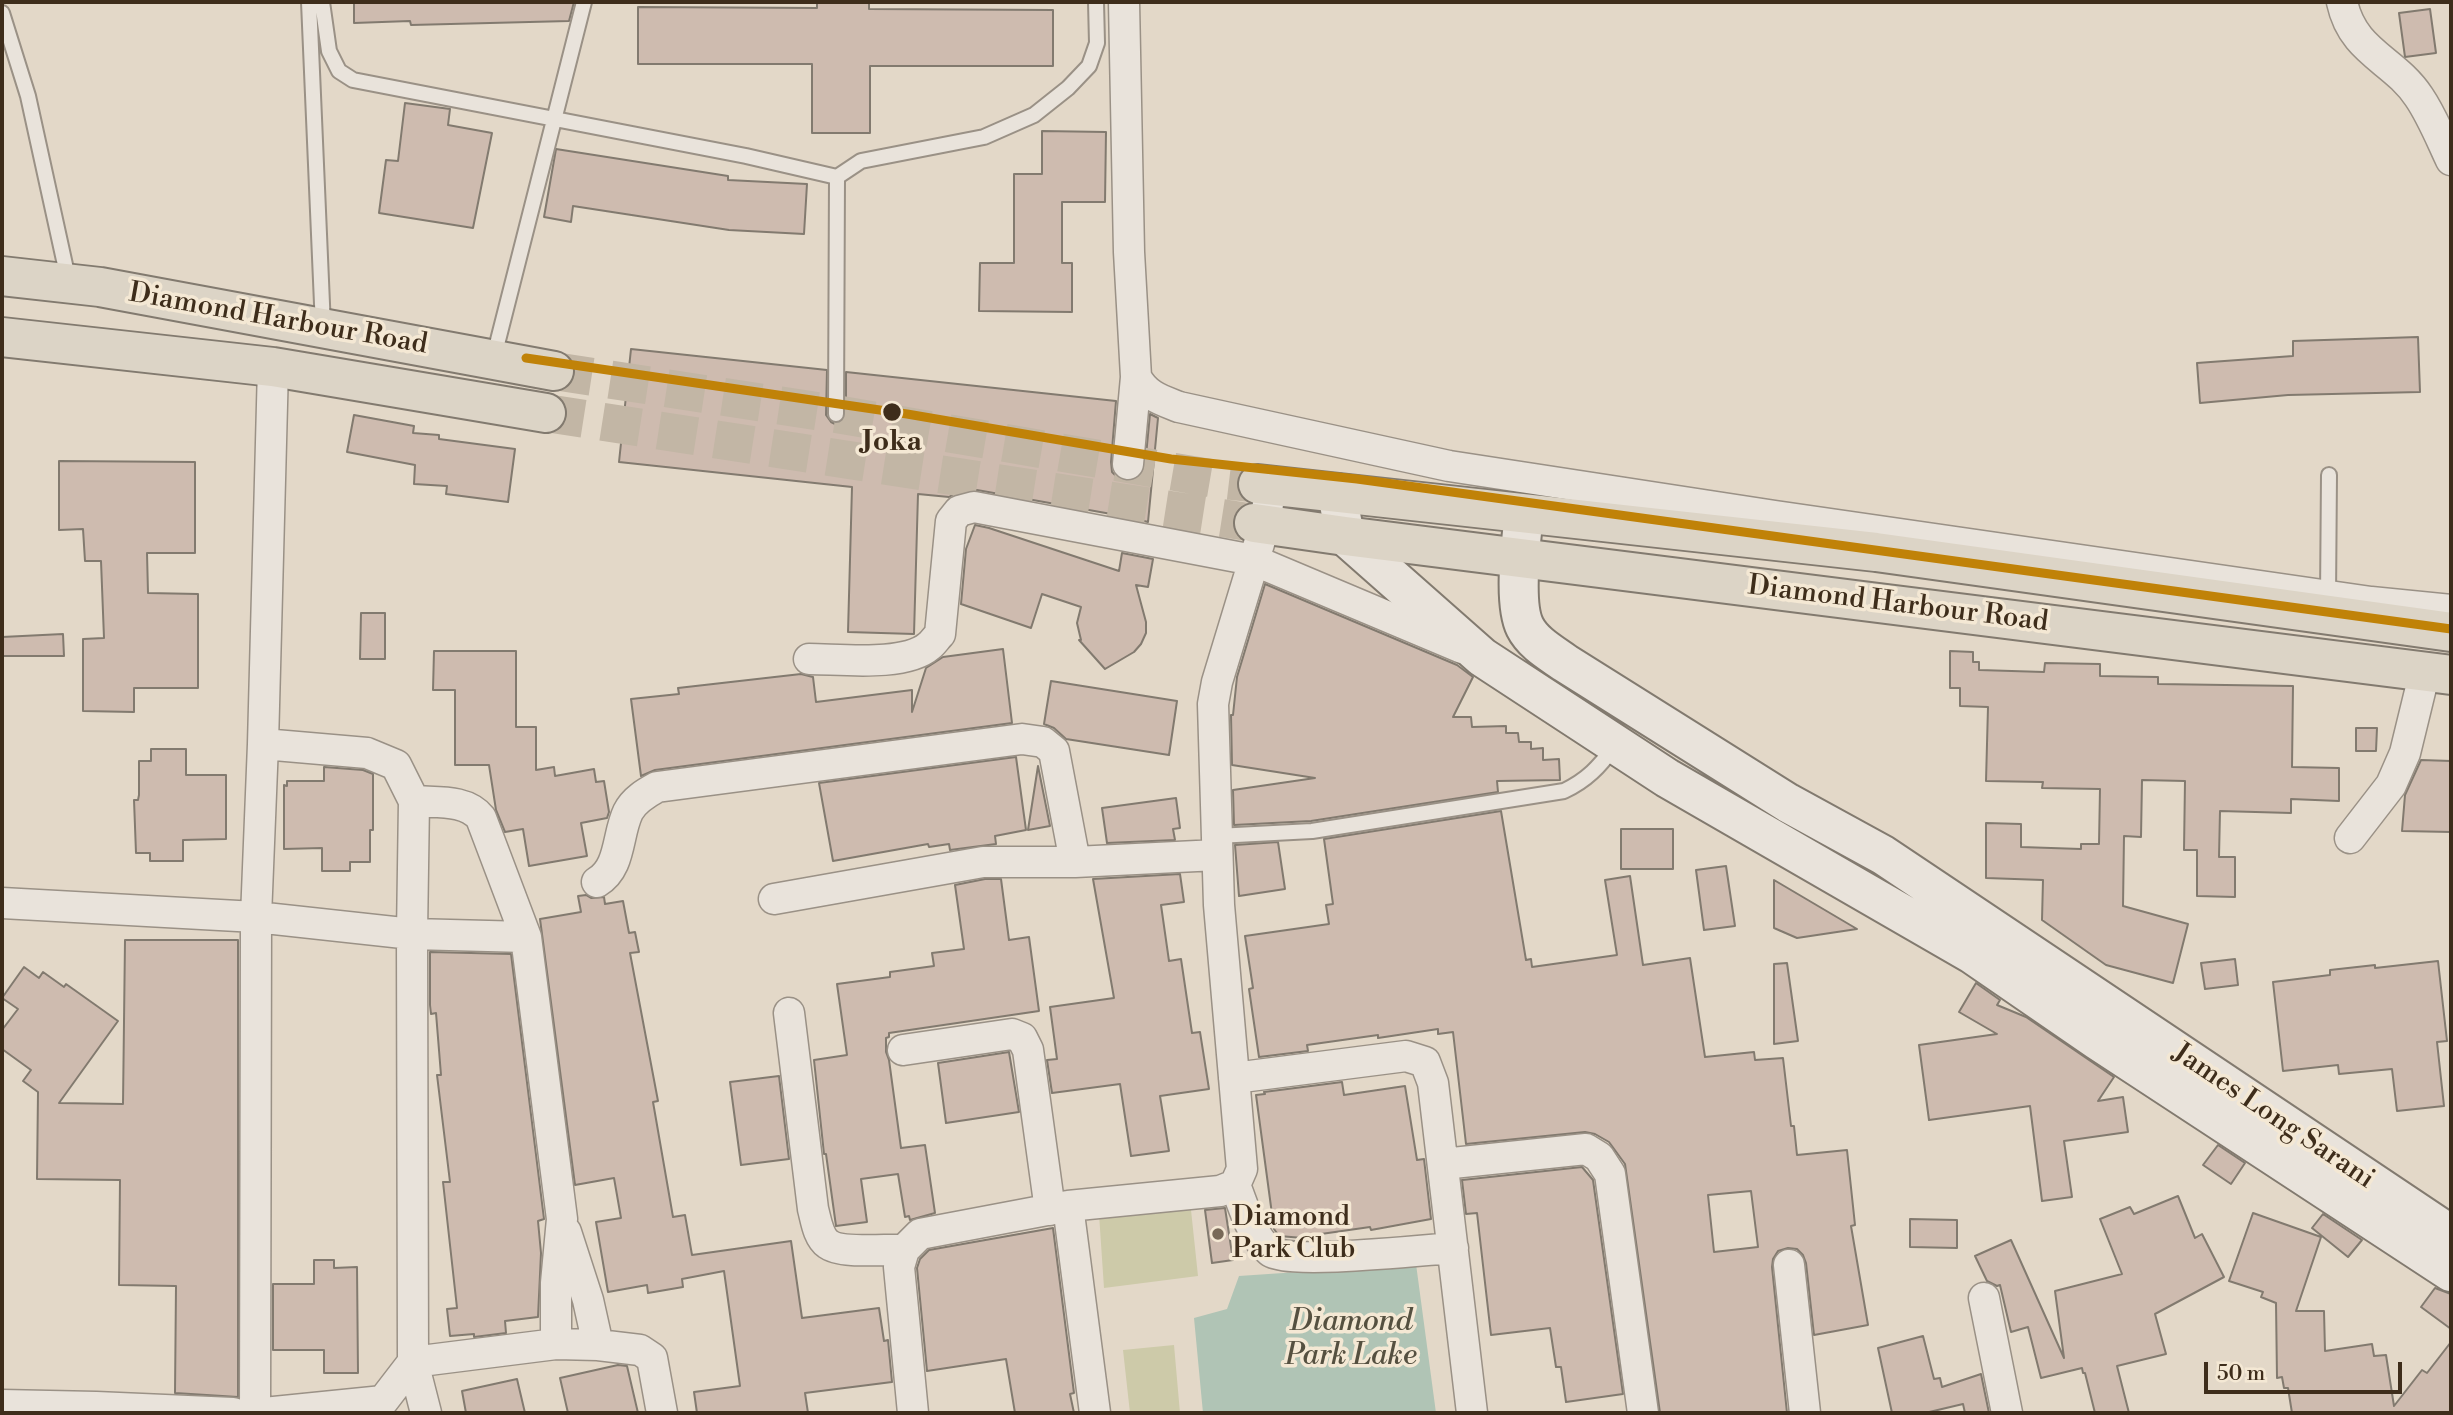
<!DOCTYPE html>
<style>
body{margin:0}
#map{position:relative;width:2453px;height:1415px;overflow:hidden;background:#e3d8c8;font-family:"Libre Bodoni",serif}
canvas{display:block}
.frame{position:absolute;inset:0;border:4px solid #3e2d1b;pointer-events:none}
.scale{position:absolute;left:2204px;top:1362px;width:198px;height:32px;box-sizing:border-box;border:4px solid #3e2d1b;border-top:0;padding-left:9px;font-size:21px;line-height:24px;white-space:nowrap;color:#3e2d1b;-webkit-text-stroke:5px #f4e8d4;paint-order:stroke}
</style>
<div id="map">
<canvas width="2453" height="1415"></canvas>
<div class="frame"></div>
<div class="scale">50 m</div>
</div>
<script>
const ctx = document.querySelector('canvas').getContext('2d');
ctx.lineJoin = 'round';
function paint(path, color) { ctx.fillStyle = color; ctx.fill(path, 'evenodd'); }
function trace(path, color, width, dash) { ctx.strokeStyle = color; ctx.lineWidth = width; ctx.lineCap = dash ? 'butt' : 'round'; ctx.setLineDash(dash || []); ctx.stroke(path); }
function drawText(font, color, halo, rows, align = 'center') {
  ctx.font = font + ' "Libre Bodoni",serif'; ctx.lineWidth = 7; ctx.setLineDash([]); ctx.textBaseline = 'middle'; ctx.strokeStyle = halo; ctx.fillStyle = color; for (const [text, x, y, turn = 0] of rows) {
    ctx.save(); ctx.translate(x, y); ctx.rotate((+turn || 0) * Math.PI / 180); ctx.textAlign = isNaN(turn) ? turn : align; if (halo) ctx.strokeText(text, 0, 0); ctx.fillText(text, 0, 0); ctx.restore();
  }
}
const green = new Path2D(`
 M1191 1210 1198 1276 1104 1288 1099 1214Z
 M1174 1345 1180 1413H1130L1123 1350Z`);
const water = new Path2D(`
 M1416 1264 1436 1413H1203L1194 1318 1227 1309 1239 1276Z`);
const building = new Path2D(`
 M354 2H574L569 21 411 25 410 21 354 23Z
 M817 2H869V9L1053 10V66H870V133H812V64H638V7L817 8Z
 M2430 9 2436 53 2405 57 2399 13Z
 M405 103 450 109 448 125 492 133 473 228 379 213 386 160 398 161Z
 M1042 131 1106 132 1105 202H1062V263H1072V312L979 311 980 263H1014V174H1042Z
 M556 149 728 176V180L807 184 804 234 729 230 573 206 571 222 544 217Z
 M2418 337 2420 392 2288 395 2200 403 2197 363 2293 356V341Z
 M631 349 827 370 826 415 831 422 835 424 841 422 846 415V372L1116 401 1111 462 1112 472 1119 479 1127 481 1135 480 1143 473 1145 466 1150 414 1158 418 1148 522 1128 517 977 490 954 494 949 497 918 494 914 634 848 632 852 487 619 462Z
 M354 415 414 426 413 433 439 435V439L515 449 508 502 446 494 447 486 414 484 415 465 347 452Z
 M59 461 195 462V553H147L148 593 198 594V688H134V712L83 711V639L104 638 101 561H85L83 529 59 530Z
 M975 525 989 528 1119 571 1122 553 1153 559 1148 587 1136 585 1146 622V633L1141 644 1134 652 1105 669 1079 640H1081L1077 623 1081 607 1042 594 1031 628 961 604 966 549Z
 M1265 584 1457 665 1473 677 1453 717H1471L1472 727 1506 726V733H1518L1519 742H1531V749L1543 748V760L1559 759 1560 780 1497 781 1498 792 1311 821 1234 825 1233 790 1315 778 1232 765 1231 715H1233L1237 677Z
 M361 613H385V659H360Z
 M63 634 64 656H2V637Z
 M1003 649 1012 723 655 770 641 776 631 699 679 694 678 688 801 674 813 677 816 702 912 690V712L926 668 943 657Z
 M434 651H516V727H536V770L554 767 555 776 594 769 596 782 604 781 609 812 607 818 581 823 587 856 529 866 523 829 505 832 496 810 489 765H455V690H433Z
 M1950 651 1973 652V662H1979V670L2044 672 2045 663 2100 664V676L2158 677V684L2293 686 2292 767 2339 768V801L2291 799V813L2220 811 2219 857H2235V897L2197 896V850H2184L2185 781 2142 780 2141 837 2124 836 2123 906 2188 924 2173 983 2106 965 2042 920 2043 880 1986 878V823L2021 824V847L2081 849V844H2099L2100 789 2042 788 2043 782 1986 781 1988 707 1960 706V688H1950Z
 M1051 681 1177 701 1169 755 1066 739 1054 728 1044 724Z
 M2356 728H2377L2376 751H2356Z
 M151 749H186V775H226V839L183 840V861H150V853H136L134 800H138L139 795V761H151Z
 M1016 757 1026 830 995 836 996 844 950 850 949 844 929 847 928 844 833 861 819 783Z
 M2421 760 2451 761V832L2402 831 2405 795Z
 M1038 766 1050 826 1028 830Z
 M324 767 363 770 373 774V830H370V862H350V871H322V848L284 849V785L287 786V781H324Z
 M1176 798 1180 828 1173 829 1175 840 1107 843 1102 808Z
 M1501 811 1526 960 1531 959 1532 967 1617 955 1605 880 1630 876 1643 965 1690 958 1705 1057 1754 1052 1755 1060 1783 1058 1791 1126H1794L1797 1155 1847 1150 1855 1225 1851 1226 1868 1325 1814 1335 1806 1263 1803 1255 1797 1249 1788 1248 1778 1251 1773 1259 1772 1267 1787 1413H1660L1625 1164 1609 1142 1595 1134 1585 1132 1466 1144 1453 1032 1438 1034V1029L1378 1038V1035L1307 1045 1308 1051 1259 1057 1249 989 1253 988 1245 936 1329 924 1326 905 1333 904 1324 839ZM1751 1191 1758 1247 1714 1252 1708 1195Z
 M1621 829H1673V869H1621Z
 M1278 842 1285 889 1239 896 1235 845Z
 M1726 866 1735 926 1704 930 1696 870Z
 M1180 874 1184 902 1161 905 1169 961 1181 959 1192 1033 1200 1032 1209 1089 1160 1096 1169 1151 1131 1156 1120 1084 1052 1093 1047 1060 1057 1059 1050 1007 1114 998 1093 879Z
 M985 879H1001L1009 940 1029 937 1039 1011 889 1033V1037L886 1038V1052L889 1060 901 1148 925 1145 935 1213 910 1220 909 1216 905 1217 898 1174 861 1179 867 1222 836 1226 826 1154H824L814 1060 847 1055 837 984 890 977V972L934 966 932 953 964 949 955 885Z
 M1774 880 1857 929 1797 938 1774 928Z
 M586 895 591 898 604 897 605 904 623 901 629 933 635 932 639 952 630 953 658 1101 653 1102 673 1217 685 1215 692 1255 791 1241 802 1318 879 1308 884 1341 888 1340 892 1382 805 1393 808 1413H697L694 1392 740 1386 724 1271 682 1279 683 1287 648 1293 647 1285 608 1292 596 1222 621 1218 614 1178 575 1185 540 919 581 912 578 896Z
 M125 940H238V1397L175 1393 176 1286 119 1285 120 1180 37 1179 38 1092 23 1081 31 1070 2 1049V1030L18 1009 2 998 24 967 39 978 43 972 64 987 66 984 118 1021 59 1103 123 1104Z
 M430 952 511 954 544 1219 538 1221 541 1253 538 1317 505 1321 506 1333 474 1337V1334L450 1336 447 1309 457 1308 443 1182H450L437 1075H441L436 1013 431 1014 430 1005Z
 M2235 959 2238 985 2205 989 2201 963Z
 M2438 961 2447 1041 2437 1042 2444 1106 2397 1111 2392 1069 2339 1074 2338 1065 2283 1071 2273 982 2330 975V970L2375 965V968Z
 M1787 963 1798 1041 1774 1044V964Z
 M1976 983 2000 1000 1997 1005 2026 1017 2114 1077 2098 1101 2123 1097 2128 1132 2064 1141 2072 1197 2042 1201 2030 1106 1929 1120 1919 1045 1997 1034 1959 1012Z
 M1009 1052 1019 1112 946 1123 938 1063Z
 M779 1076 789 1159 741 1165 730 1082Z
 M1342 1082 1344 1095 1405 1086 1417 1160 1424 1159 1431 1219 1371 1230 1370 1227 1314 1235 1315 1239 1279 1236 1274 1229 1256 1095 1265 1094 1264 1092Z
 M2218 1145 2245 1163 2231 1184 2203 1165Z
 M1582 1167 1593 1180 1623 1394 1566 1402 1561 1367H1556L1550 1328 1491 1335 1477 1213 1466 1214 1462 1180Z
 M2178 1196 2195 1238 2202 1234 2224 1277 2155 1314 2166 1354 2117 1366 2129 1413H2095L2085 1373H2083L2082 1368 2041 1378 2028 1327 2011 1332 2000 1285 1997 1286 1987 1281 1975 1256 2011 1240 2064 1358 2055 1291 2122 1274 2100 1219 2130 1207 2134 1214Z
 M1225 1208 1233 1260 1212 1263 1205 1210Z
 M2253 1213 2321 1237 2296 1311H2324L2325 1351 2372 1344 2374 1356 2386 1355 2394 1406 2422 1370 2427 1373 2451 1342V1413H2292L2288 1388H2284L2282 1377 2277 1378 2276 1303 2261 1297 2263 1292 2229 1281Z
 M2323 1214 2362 1240 2348 1257 2312 1228Z
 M1910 1219 1957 1220V1248L1910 1247Z
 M1053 1228 1074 1393 1070 1394 1074 1413H1015L1006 1359 927 1371 917 1268 920 1259 929 1250Z
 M314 1260H334V1268L357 1267 358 1373H324V1350H273V1284H314Z
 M2435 1288 2451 1294V1329L2421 1307Z
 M1923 1336 1934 1379 1940 1378 1942 1387 1981 1374 1989 1413H1965L1963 1404 1925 1413H1892L1878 1348Z
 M618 1365 627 1366 638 1413H568L560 1378Z
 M517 1379 525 1413H466L462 1391Z`);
const trunkTunnel = new Path2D(`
 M554 371 836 414 1216 479 1258 484
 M546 413 1254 523`);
const service = new Path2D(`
 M309 2 323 327
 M322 2 329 51 339 71 353 80 746 156 837 177 861 161 984 137 1034 115 1068 88 1089 66 1097 43 1096 2
 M2 13 28 96 69 283
 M493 360 584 2
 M836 414 837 177
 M2328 596 2329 475
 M1217 836 1312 831 1564 791C1587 780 1599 767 1614 747`);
const minor = new Path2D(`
 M1124 2 1129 252 1136 377C1146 396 1161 400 1179 407L1449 466 1775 516 2371 602 2451 610
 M2342 2C2353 53 2394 59 2419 97 2432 116 2441 139 2451 160
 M1128 464 1136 377
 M809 659C840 659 905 667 929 646 933 643 936 638 940 634L951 521 959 511 974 507 1253 560 1462 648
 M263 744 367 753 396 765 414 801C437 803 466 799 481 818L526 937 562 1219 556 1283V1344
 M414 801 412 934 413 1362 426 1413
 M2350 838 2391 785 2405 753 2425 671
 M597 882C621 868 617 835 628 812 634 800 646 793 657 787L1022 739 1043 742 1054 751 1075 862
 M774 899 983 862H1075L1217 855
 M2 903 256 917 412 934 526 937
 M789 1013 813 1209C816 1220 818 1237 828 1244 841 1254 886 1249 904 1250
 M903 1050 1012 1034 1022 1038 1028 1050 1050 1210
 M1234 1078 1406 1056 1425 1062 1433 1083 1472 1413
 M1443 1164 1586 1149 1599 1157 1610 1174 1643 1413
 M1235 1185C1244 1207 1251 1236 1270 1251 1287 1265 1423 1250 1453 1248
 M566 1232 588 1300 598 1345 640 1350 652 1358 662 1413
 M1789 1265 1805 1413
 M1984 1298 2007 1413
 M2 1405 96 1407
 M96 1413V1407L233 1413
 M255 1413 256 917 263 744 273 367
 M264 1413 383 1401 413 1362 556 1344 598 1345
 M913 1413 899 1267 904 1250 920 1234 1068 1206
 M1095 1413 1068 1206 1220 1191 1235 1185 1242 1169 1219 905 1213 704 1217 682 1265 524 1268 504`);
const secondary = new Path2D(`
 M1337 493 1345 536 1482 657 1667 778 1972 954 2097 1040 2451 1272
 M1524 514C1521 541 1513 603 1525 627 1533 643 1551 653 1565 663L1788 803 1883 855 2451 1235`);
const trunk = new Path2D(`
 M2 276 100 287 554 371
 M2 337 273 367 546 413
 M1258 484 1876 552 2451 632
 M1254 523 1345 536 2451 675`);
const metro1 = new Path2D(`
 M526 358 907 414 1171 459 1357 479 2451 629`);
const markers = [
 [892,412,10,"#3e2d1b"],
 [1218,1234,7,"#786958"]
];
const streetNames = [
 ["Diamond Harbour Road",278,320,10],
 ["Diamond Harbour Road",1898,605,7],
 ["James Long Sarani",2273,1117,34]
];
const stopNames = [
 ["Joka",892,443]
];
const poiNames = [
 ["Diamond",1232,1218],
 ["Park Club",1232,1250]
];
const waterNames = [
 ["Diamond",1351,1323],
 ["Park Lake",1351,1357]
];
paint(green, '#cdcaa9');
paint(water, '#b0c4b5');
paint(building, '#cebbaf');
trace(building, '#827a6f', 2);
trace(trunkTunnel, '#c2b6a5', 38, [38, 19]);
trace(service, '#9a9186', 18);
trace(minor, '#9a9186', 33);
trace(secondary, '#827a6f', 42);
trace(trunk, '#827a6f', 42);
trace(service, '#e9e3db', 14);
trace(minor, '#e9e3db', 30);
trace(secondary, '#e9e3db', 38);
trace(trunk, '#dcd4c6', 38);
trace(metro1, '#c08208', 9);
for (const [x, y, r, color] of markers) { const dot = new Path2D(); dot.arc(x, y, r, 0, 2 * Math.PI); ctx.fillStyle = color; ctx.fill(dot); trace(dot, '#f4e8d4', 2.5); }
drawText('28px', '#3e2d1b', '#f4e8d4', streetNames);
drawText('bold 28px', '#3e2d1b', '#f4e8d4', stopNames);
drawText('28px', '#3e2d1b', '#f4e8d4', poiNames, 'left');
drawText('italic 30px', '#555040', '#f4e8d4', waterNames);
</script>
